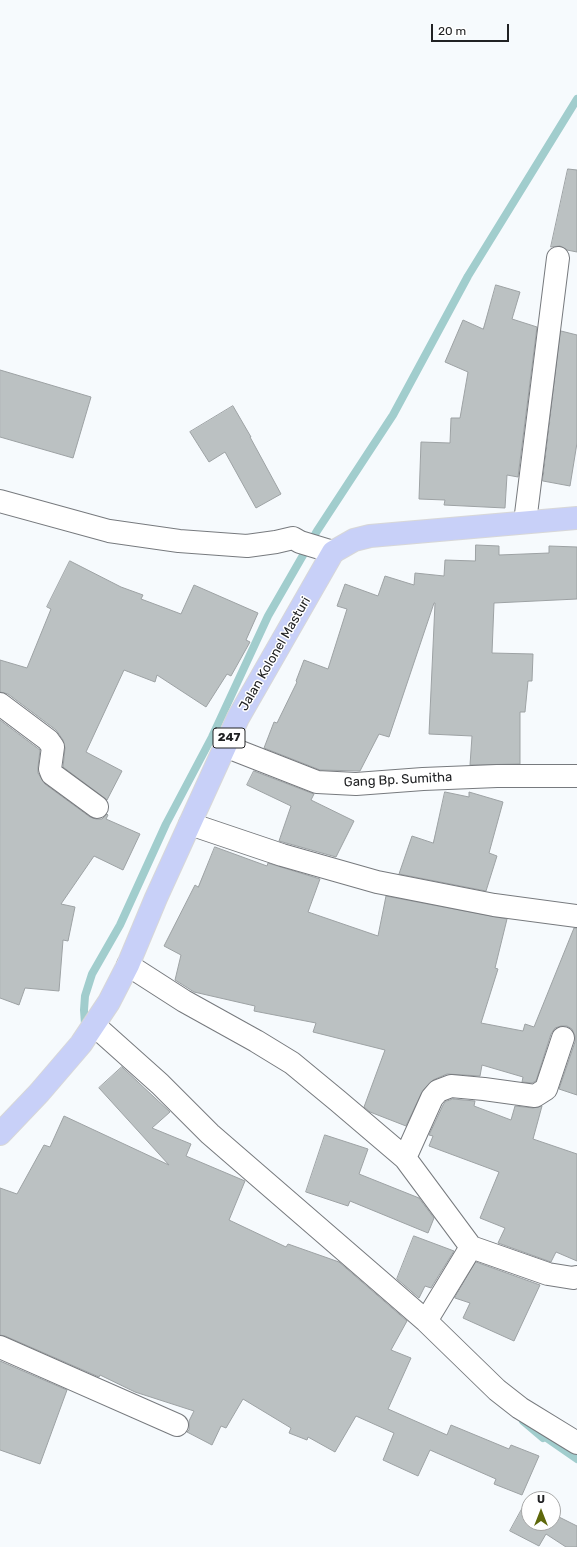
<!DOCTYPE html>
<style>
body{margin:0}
#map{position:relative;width:577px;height:1547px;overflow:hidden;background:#f6fafd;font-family:Rubik,sans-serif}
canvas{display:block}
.north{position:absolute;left:521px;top:1491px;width:40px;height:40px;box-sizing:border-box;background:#fff;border:1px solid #a6a7a7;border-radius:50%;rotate:0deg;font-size:11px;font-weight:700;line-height:16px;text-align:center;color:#212224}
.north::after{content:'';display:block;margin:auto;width:14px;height:18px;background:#5e680b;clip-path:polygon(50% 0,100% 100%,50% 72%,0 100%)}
.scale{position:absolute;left:431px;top:24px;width:78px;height:18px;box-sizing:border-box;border:2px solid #212224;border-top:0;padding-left:5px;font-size:12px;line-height:14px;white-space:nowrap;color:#212224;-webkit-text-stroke:3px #fff;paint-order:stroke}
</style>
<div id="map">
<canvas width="577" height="1547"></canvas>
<div class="north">U</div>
<div class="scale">20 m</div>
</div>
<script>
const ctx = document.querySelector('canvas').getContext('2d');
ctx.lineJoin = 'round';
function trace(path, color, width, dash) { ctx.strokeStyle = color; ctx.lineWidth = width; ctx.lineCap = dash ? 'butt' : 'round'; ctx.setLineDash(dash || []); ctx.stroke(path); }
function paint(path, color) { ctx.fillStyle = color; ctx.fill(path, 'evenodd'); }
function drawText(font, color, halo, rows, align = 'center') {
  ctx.font = font + ' Rubik,sans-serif'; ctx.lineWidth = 3; ctx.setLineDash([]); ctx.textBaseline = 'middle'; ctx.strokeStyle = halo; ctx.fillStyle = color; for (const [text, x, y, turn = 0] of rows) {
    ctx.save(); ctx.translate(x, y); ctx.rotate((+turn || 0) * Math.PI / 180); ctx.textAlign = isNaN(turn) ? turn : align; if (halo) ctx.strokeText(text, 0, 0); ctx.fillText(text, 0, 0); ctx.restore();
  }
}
const stream = new Path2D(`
 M85 1024 84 1010 85 996 92 974 120 925 166 824 212 737 268 616 317 531 393 415 468 276 577 99
 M523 1421 543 1438 538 1432 577 1459`);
const building = new Path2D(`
 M568 169 577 170V252L567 250 560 246 551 247Z
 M496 285 520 292 512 319 537 327 518 477 507 475 505 508 444 505 445 500 419 499 421 442 450 443 451 418H460L468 372 445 362 463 320 483 329Z
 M561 331 577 335V443L570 486 543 481Z
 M0 370 91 397 73 458 0 437Z
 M233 406 251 437H250L281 494 256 508 225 452 209 462 190 432Z
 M476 545 499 546V555L549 553V546L577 547V599L494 603 492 653 533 654 532 681H528L525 712H520V764L470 765 472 736 429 734 435 603H434L389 737 379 734 360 771 320 770 264 748 274 722 277 723 297 682 296 681 304 660 328 669 347 609 337 606 345 584 378 596 385 576 414 585 415 573 444 576 445 560 475 561Z
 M70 561 121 587 143 595 141 599 181 614 194 585 258 613 246 640 250 642 231 676 227 674 206 707 157 675 155 682 124 670 86 752 122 771 107 800 63 767 65 748 63 740 56 730 8 694 0 692V660L27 668 51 609 47 607Z
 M0 720 40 750 38 767V773L45 784 90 817 96 819H102L107 814 108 815 106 819 140 834 123 870 94 856 61 904 75 907 68 941 63 940 59 991 25 988 19 1005 0 998Z
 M254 771 314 794 311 800 354 821 336 857 279 841 291 806 247 785Z
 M445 792 469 797V792L503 802 489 853 497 856 486 891 399 874 412 836 433 843Z
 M215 847 267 866 268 863 320 879 308 912 378 936 386 896 507 919 495 968 498 969 481 1023 523 1031 525 1024 534 1027 574 928H577V1095L559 1089 575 1042V1036L572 1029 567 1026H561L555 1028 551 1034 536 1081 532 1083 522 1082 523 1077 482 1065 480 1076 447 1074 433 1080 423 1090 406 1126 370 1112 364 1107 385 1050 313 1032 316 1023 254 1011 255 1006 194 992 175 980 181 955 164 946 195 885 198 887Z
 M122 1067 170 1112 152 1128 191 1144 186 1156 245 1181 229 1220 286 1247 288 1244 339 1262 407 1321 391 1350 411 1358 388 1409 447 1435 451 1425 509 1449 511 1445 539 1456 522 1495 494 1484 496 1479 430 1450 418 1476 383 1460 394 1433 356 1416 335 1452 308 1437 307 1440 289 1433 291 1428 243 1399 226 1428 221 1426 212 1445 187 1432 189 1430V1421L194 1411 135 1392 100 1375 99 1377 5 1336 0 1335V1188L17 1194 44 1145 50 1147 64 1116 169 1165 99 1088Z
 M453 1099 475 1101 474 1106 511 1120 515 1106 533 1108 542 1106 533 1139 577 1154V1261L556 1252 551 1262 498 1243 505 1228 480 1218 499 1172 429 1146 433 1136 429 1135 443 1105 445 1102Z
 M325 1135 368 1149 359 1174 419 1198 434 1218 428 1233 350 1201 348 1206 306 1192Z
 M414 1236 454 1251 431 1288 425 1286 419 1298 397 1279Z
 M476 1262 540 1285 514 1341 463 1318 470 1303 455 1298Z
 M0 1361 67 1390 40 1464 0 1450Z
 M527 1500 529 1501V1523H553V1514L577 1526V1547H566L546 1534 539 1546 510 1531Z`);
const minor = new Path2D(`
 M0 501 109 531 179 541 247 546 276 542 293 538 300 542 333 552
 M525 522 558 258
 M0 704 48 740 53 747 50 769 52 774 97 807
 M225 746 317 782 356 784 423 779 497 776H577
 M190 824 282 855 377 882 494 905 577 916
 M128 965 184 1001 256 1041 292 1063 338 1101 405 1158 471 1247
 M94 1025 160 1084 210 1134 426 1321 497 1390 520 1408 577 1443
 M405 1158 432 1098 438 1091 451 1086 484 1089 535 1096 546 1089 563 1038
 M426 1321 471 1247 548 1274 573 1278 577 1277
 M0 1347 177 1425`);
const major = new Path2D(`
 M0 1134 39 1093 81 1044 109 1002 128 965 156 898 238 718 333 552 354 540 370 536 577 518`);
const shields = [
 [229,738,32]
];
const shieldNames = [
 ["247",229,738]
];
const streetNames = [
 ["Jalan Kolonel Masturi",275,654,-60],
 ["Gang Bp. Sumitha",398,780,-3]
];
trace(stream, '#a1cdcd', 8);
paint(building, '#bbc1c2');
trace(building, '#9da2a4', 1);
trace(minor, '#777a7e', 24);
trace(major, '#d7d7d8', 24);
trace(minor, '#fff', 22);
trace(major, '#c8d0f8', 22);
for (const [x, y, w] of shields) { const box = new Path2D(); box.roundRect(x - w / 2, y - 10, w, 20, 3); ctx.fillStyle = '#fff'; ctx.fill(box); trace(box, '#212224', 1); }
drawText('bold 12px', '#212224', null, shieldNames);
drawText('13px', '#212224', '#fff', streetNames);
</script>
